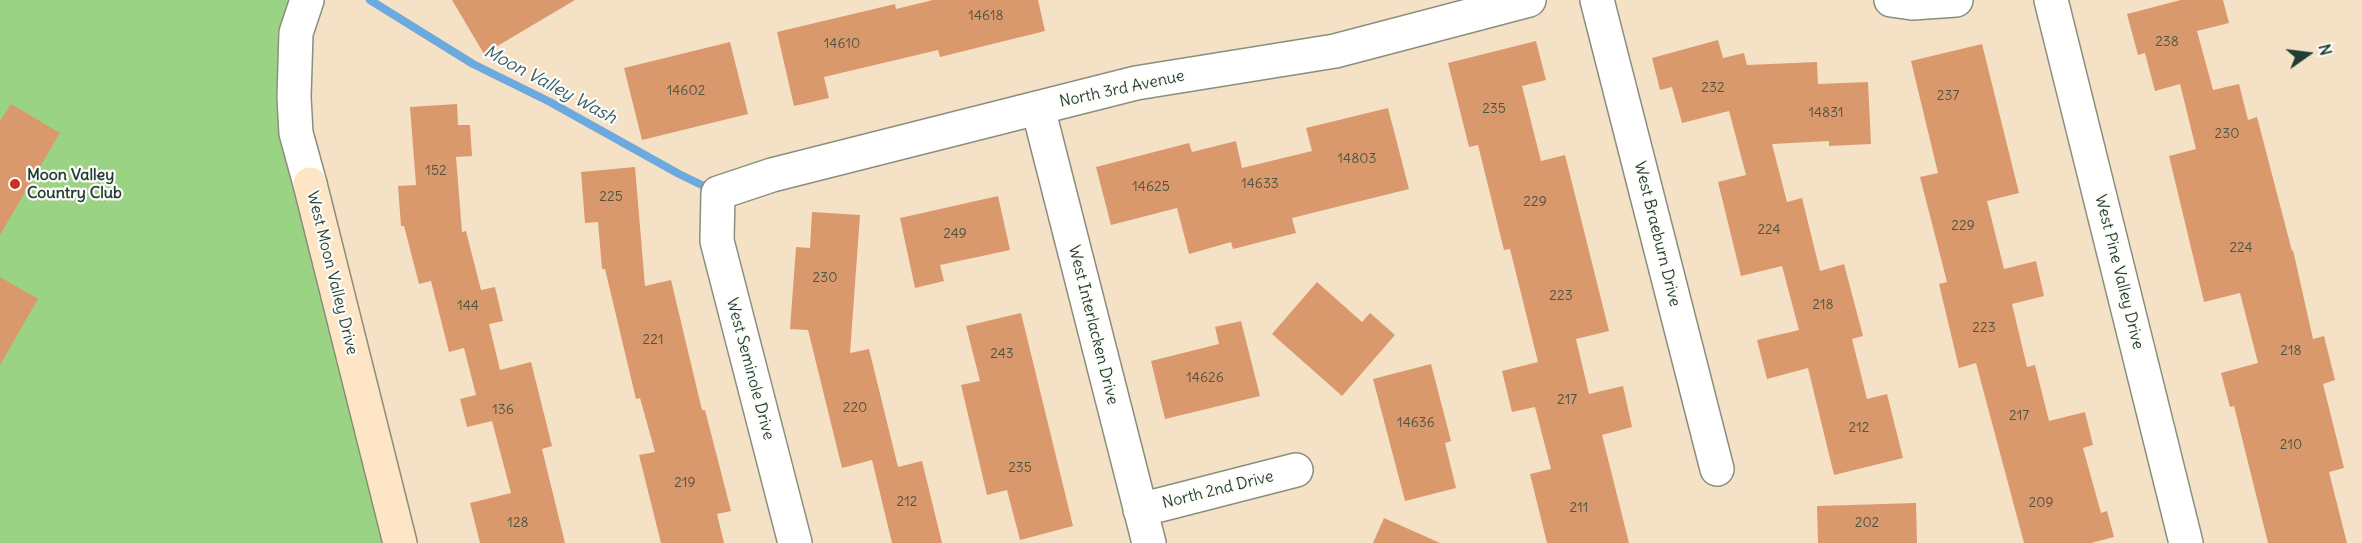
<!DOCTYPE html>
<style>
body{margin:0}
#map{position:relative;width:2362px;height:543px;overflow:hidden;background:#f5e1c6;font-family:Delius,sans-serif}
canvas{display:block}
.north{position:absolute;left:2278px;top:24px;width:60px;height:60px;-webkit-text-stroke:4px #fdfcf7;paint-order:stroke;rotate:76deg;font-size:16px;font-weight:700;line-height:24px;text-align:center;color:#1f3d34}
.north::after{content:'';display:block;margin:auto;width:21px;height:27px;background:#1f3d34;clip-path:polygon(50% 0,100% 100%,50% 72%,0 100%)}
</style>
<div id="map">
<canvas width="2362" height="543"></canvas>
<div class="north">N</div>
</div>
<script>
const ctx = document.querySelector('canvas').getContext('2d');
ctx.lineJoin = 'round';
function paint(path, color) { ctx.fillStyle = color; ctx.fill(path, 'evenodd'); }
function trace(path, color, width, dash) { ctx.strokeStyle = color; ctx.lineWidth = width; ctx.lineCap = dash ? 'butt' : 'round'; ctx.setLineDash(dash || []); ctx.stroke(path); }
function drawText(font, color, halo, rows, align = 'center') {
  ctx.font = font + ' Delius,sans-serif'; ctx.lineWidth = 4.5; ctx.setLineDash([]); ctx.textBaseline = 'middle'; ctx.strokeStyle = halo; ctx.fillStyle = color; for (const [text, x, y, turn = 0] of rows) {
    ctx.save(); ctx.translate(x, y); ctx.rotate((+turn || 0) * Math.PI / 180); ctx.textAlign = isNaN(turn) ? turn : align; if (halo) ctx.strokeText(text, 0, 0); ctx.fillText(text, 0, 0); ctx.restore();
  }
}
const green = new Path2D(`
 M0 0H307L294 97 400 543H0Z`);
const stream = new Path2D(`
 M370 0 473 64 550 102 679 174 712 190`);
const building = new Path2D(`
 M452 0H575L484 54Z
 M933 0H1038L1045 31 940 57 938 50 824 77 829 98 794 106 777 32 895 4 896 9Z
 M2181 0H2223L2229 23 2197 31 2213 90 2239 84 2248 120 2257 117 2292 251 2293 250 2313 339 2324 336 2335 380 2323 384 2344 468 2329 472 2347 543H2268L2234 406 2230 407 2221 373 2258 363 2240 293 2204 302 2169 156 2196 149 2180 84 2155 91 2145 53 2138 55 2127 14Z
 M1718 40 1723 58 1744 53 1747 65 1817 62 1818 84 1868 82 1871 144 1829 146V141L1772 144 1787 202 1802 198 1820 271 1844 264 1863 336 1852 339 1867 399 1887 394 1903 458 1834 475 1808 368 1767 379 1757 340 1799 330 1782 266 1741 276 1718 182 1746 175 1729 111 1682 123 1672 87 1660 90 1652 58Z
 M1536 41 1546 80 1522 86 1541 161 1565 155 1609 331 1576 339 1589 394 1623 386 1632 427 1602 435 1629 543H1547L1530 474 1551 469 1535 407 1512 412 1502 371 1538 362 1510 249 1504 250 1478 145 1469 147 1448 63Z
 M730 42 748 114 642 140 624 68Z
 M1982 44 2019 193 1987 201 2004 269 2036 261 2044 296 2012 304 2027 367 2035 365 2049 421 2085 412 2093 445 2083 448 2101 513 2107 511 2114 537 2091 543H2024L1976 363 1959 368 1939 284 1947 282 1920 177 1938 173 1911 61Z
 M11 104 60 133 0 235V121Z
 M457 104 458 125H470L472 156 456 157 462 232 466 231 481 290 495 287 503 321 489 324 500 370 531 362 552 446 542 449 565 543H480L470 503 511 493 492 421 467 427 460 399 476 395 464 348 449 352 431 281 419 284 404 226H401L398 186 416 185 410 107Z
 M1388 108 1409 189 1292 218 1296 233 1233 249 1231 242 1189 254 1177 208 1111 225 1096 167 1189 143 1192 152 1236 141 1242 168 1312 151 1306 128Z
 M635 167 645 286 671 280 702 410H705L731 511 717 514 724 543H661L639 455 655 452 640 398 636 399 605 269H602L598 222 585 223 581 172Z
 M998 196 1010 250 940 265 944 281 915 288 900 218Z
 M812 212 860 215 850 353 869 349 898 467 922 461 942 543H892L872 460 842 468 808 330 790 329 796 247 810 248Z
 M0 277 38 299 0 365Z
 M1317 282 1362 322 1370 313 1395 335 1342 396 1272 334Z
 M1021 313 1073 526 1020 540 1007 490 987 495 961 385 980 381 966 326Z
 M1241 321 1260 396 1165 419 1151 361 1219 344 1215 327Z
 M1431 364 1451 441 1445 443 1456 488 1405 501 1373 379Z
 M1916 503 1917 543H1818L1817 506Z
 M1384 518 1440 543H1373Z`);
const street = new Path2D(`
 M307 0 296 33 294 97 296 133 310 184
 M1597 0 1717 469
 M1891 0 1912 3 1956 0
 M2051 0 2186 543
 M1038 108 1149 543
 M1140 510 1296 470
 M795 543 717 241 718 193 772 175 1136 83 1335 51 1529 0`);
const secondary = new Path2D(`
 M310 184 400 543`);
const markers = [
 [15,184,6,"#c8321e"]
];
const numberNames = [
 ["14618",986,16],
 ["238",2167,42],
 ["14610",842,44],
 ["232",1713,88],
 ["14602",686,91],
 ["237",1948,96],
 ["235",1494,109],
 ["14831",1826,113],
 ["230",2227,134],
 ["14803",1357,159],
 ["152",436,171],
 ["14633",1260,184],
 ["14625",1151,187],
 ["225",611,197],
 ["229",1535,202],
 ["229",1963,226],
 ["224",1769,230],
 ["249",955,234],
 ["224",2241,248],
 ["230",825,278],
 ["223",1561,296],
 ["218",1823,305],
 ["144",468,306],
 ["223",1984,328],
 ["221",653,340],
 ["218",2291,351],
 ["243",1002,354],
 ["14626",1205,378],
 ["217",1567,400],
 ["220",855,408],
 ["136",503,410],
 ["217",2019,416],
 ["14636",1416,423],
 ["212",1859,428],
 ["210",2291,445],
 ["235",1020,468],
 ["219",685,483],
 ["212",907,502],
 ["209",2041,503],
 ["211",1579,508],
 ["128",518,523],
 ["202",1867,523]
];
const streetNames = [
 ["North 3rd Avenue",1122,89,-12],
 ["West Braeburn Drive",1657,234,76],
 ["West Pine Valley Drive",2119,272,76],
 ["West Moon Valley Drive",332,273,76],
 ["West Interlacken Drive",1093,325,76],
 ["West Seminole Drive",750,369,75],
 ["North 2nd Drive",1218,490,-14]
];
const poiNames = [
 ["Moon Valley",27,175],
 ["Country Club",27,193]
];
const waterNames = [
 ["Moon Valley Wash",550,85,28]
];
paint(green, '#9bd385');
trace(stream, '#6ca9de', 8);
paint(building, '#da996d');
trace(street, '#8a8f7d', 36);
trace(secondary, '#8a8f7d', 36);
trace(street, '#fff', 33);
trace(secondary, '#fde5c5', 33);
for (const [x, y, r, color] of markers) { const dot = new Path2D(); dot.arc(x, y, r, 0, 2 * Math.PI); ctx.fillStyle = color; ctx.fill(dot); trace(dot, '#fdfcf7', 2); }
drawText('14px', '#4e5442', null, numberNames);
drawText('16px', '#1f3d34', '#fdfcf7', streetNames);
drawText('bold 16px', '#1f3d34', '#fdfcf7', poiNames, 'left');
drawText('italic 18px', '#365d67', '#fdfcf7', waterNames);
</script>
